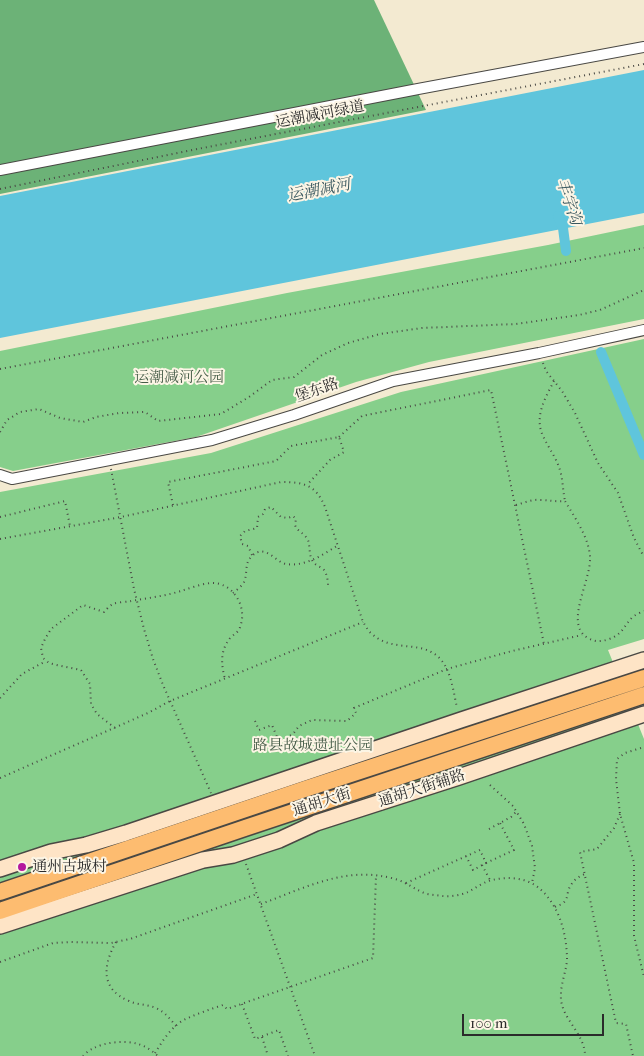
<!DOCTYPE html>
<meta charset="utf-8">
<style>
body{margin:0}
#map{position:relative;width:644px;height:1056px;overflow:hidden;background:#f3ead1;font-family:"IM FELL French Canon",serif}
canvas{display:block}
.scale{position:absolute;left:462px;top:1014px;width:142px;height:22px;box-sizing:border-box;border:2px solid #2b2b2b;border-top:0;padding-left:6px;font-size:15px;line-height:18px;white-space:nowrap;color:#2b2b2b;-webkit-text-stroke:4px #fcf5e5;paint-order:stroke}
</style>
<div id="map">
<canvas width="644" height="1056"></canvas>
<div class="scale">100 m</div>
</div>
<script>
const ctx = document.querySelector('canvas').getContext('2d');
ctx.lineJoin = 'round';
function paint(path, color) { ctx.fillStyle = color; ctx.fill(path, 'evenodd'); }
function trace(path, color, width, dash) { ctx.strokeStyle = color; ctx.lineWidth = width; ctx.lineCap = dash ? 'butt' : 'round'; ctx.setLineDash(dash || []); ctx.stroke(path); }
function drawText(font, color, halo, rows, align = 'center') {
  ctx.font = font + ' "IM FELL French Canon","Noto Serif SC",serif'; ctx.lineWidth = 4; ctx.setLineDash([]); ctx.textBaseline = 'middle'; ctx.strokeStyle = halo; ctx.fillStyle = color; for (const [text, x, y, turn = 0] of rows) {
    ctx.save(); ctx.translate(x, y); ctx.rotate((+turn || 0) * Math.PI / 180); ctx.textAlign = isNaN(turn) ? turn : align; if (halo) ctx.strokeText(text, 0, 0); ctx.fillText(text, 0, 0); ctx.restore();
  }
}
const green = new Path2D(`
 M644 225V319L429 362 356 382 196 437 13 471 0 467V351L287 293 548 245Z
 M644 339V639L608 650 644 739V1056H0V492L211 453 401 392Z`);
const forest = new Path2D(`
 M0 0H374L426 110 0 194Z`);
const water = new Path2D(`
 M644 70V213L0 338V196Z`);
const canal = new Path2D(`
 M558 216 563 228 566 251
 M601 352 644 455`);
const path = new Path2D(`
 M0 189 192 150 644 64
 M543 363 546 371 562 391 575 413 598 463 618 493 634 538 644 557
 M0 369 644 248
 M554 381C545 398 534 417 543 436 549 449 558 460 561 474 563 483 563 492 565 501
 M0 432 7 420 20 412 39 409 60 418 83 422 96 417 119 413 145 412 158 421 221 414 249 397 272 380 294 377 322 355 348 343 380 334 422 328 516 324 579 315 600 310 644 290
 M339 437 362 416 491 390 544 644
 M111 469 134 589 144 629 153 659 163 685 211 793
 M173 505 168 482 276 461 291 446 339 437 344 452 330 460 307 485
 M516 505C524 503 532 499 540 500 549 500 556 502 565 501 575 518 588 536 590 556 592 580 563 624 588 638 595 642 601 642 609 639 624 634 624 624 634 616 637 614 641 612 644 611
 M0 517 65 501 70 526
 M0 539 121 517 281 482C304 482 316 485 325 507L363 622C366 626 368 631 372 634 394 654 424 638 442 661 451 672 454 694 457 708
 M252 555 248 546 242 544 240 536 245 531 257 528 258 517 263 514 265 509 271 507 281 517 288 518 293 516 296 519 295 525C297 531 302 532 306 537 311 542 308 552 312 560 315 566 320 566 324 570 327 574 328 581 328 586
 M233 593C237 590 242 586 244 582 248 573 244 563 252 556 265 543 275 562 286 564 305 567 322 555 337 546
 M0 698 22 674 46 661
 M255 721 259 730 272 725 279 742 293 734 299 726 312 720 347 721 356 713 354 708 447 669 512 651 582 635
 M115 728 97 714 91 704 90 684 81 670 61 666 49 663 43 658 41 648 45 639 51 629 83 605 104 612C106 610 109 606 113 604 118 602 126 602 131 601 148 598 165 596 181 591 190 588 201 584 211 583 233 582 248 607 240 627 239 632 234 634 230 638 220 651 221 664 225 679
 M641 748 625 753 617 759 616 779 620 814 634 863V936L644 977
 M0 778 148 713 170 701 363 622
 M490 785 513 806 524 824 532 846 535 868 532 883
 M620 814 614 828 597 849 580 852 616 1023 626 1024 633 1056
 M489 829 511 817 516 812
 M486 863 514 850 500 823
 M246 864 315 1056
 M482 865 490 880
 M406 883 480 850 486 863 473 870 466 856
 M261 904C299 890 340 869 381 876 388 877 397 879 403 882 411 886 418 891 427 894 432 895 437 895 442 896 451 897 461 895 468 892 476 888 483 882 492 880 505 877 521 877 533 884 558 899 567 933 567 960 566 972 561 983 561 994 559 1018 585 1032 585 1056
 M555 907C558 905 561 905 563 903 567 900 567 896 568 892 570 883 577 877 585 874
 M116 942C103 965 100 989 129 1001 137 1005 147 1004 156 1008 165 1012 170 1019 176 1026
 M0 962 53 943 71 942 111 943 130 939 257 894
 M242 1004 255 1039 279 1030 288 1056
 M262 1037 268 1056
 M155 1053C163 1040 173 1024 188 1018 199 1013 211 1009 223 1005L227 1009 373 958 376 876
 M83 1056C85 1054 89 1050 92 1049 104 1042 125 1040 138 1044 146 1046 152 1051 158 1056`);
const street = new Path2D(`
 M0 170 418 89 644 47
 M0 475 12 479 212 440 294 415 393 381 539 353 644 330`);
const secondary = new Path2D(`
 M0 869 51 852 86 845 126 833 461 720 644 660
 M0 926 203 860 233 855 279 840 316 823 459 777 644 714`);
const primary = new Path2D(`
 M0 892 305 789 644 678
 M0 911 245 828 644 695`);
const markers = [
 [22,867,5,"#b5179e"]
];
const streetNames = [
 ["运潮减河绿道",320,115,-11],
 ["堡东路",317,391,-19],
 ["通胡大街辅路",422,789,-18],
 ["通胡大街",322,803,-18]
];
const parkNames = [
 ["运潮减河公园",179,378],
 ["路县故城遗址公园",313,746]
];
const poiNames = [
 ["通州古城村",32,867]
];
const waterNames = [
 ["运潮减河",319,191,-11],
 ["丰字沟",568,202,71]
];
paint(green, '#86cf8b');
paint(forest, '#6cb277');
paint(water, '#5fc5dc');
trace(canal, '#5fc5dc', 10);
trace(street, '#494844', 12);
trace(secondary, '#494844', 18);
trace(primary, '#494844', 19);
trace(path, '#494844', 2, [1, 4]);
trace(street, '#fff', 10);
trace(secondary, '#fee4c6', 15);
trace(primary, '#fdbc70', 16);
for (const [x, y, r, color] of markers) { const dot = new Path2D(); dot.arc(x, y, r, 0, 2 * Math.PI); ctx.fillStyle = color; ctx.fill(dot); trace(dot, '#fcf5e5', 2); }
drawText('15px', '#2b2b2b', '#fcf5e5', streetNames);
drawText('15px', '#465c48', '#fcf5e5', parkNames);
drawText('15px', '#2b2b2b', '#fcf5e5', poiNames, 'left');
drawText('italic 16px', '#3b5960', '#fcf5e5', waterNames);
</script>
